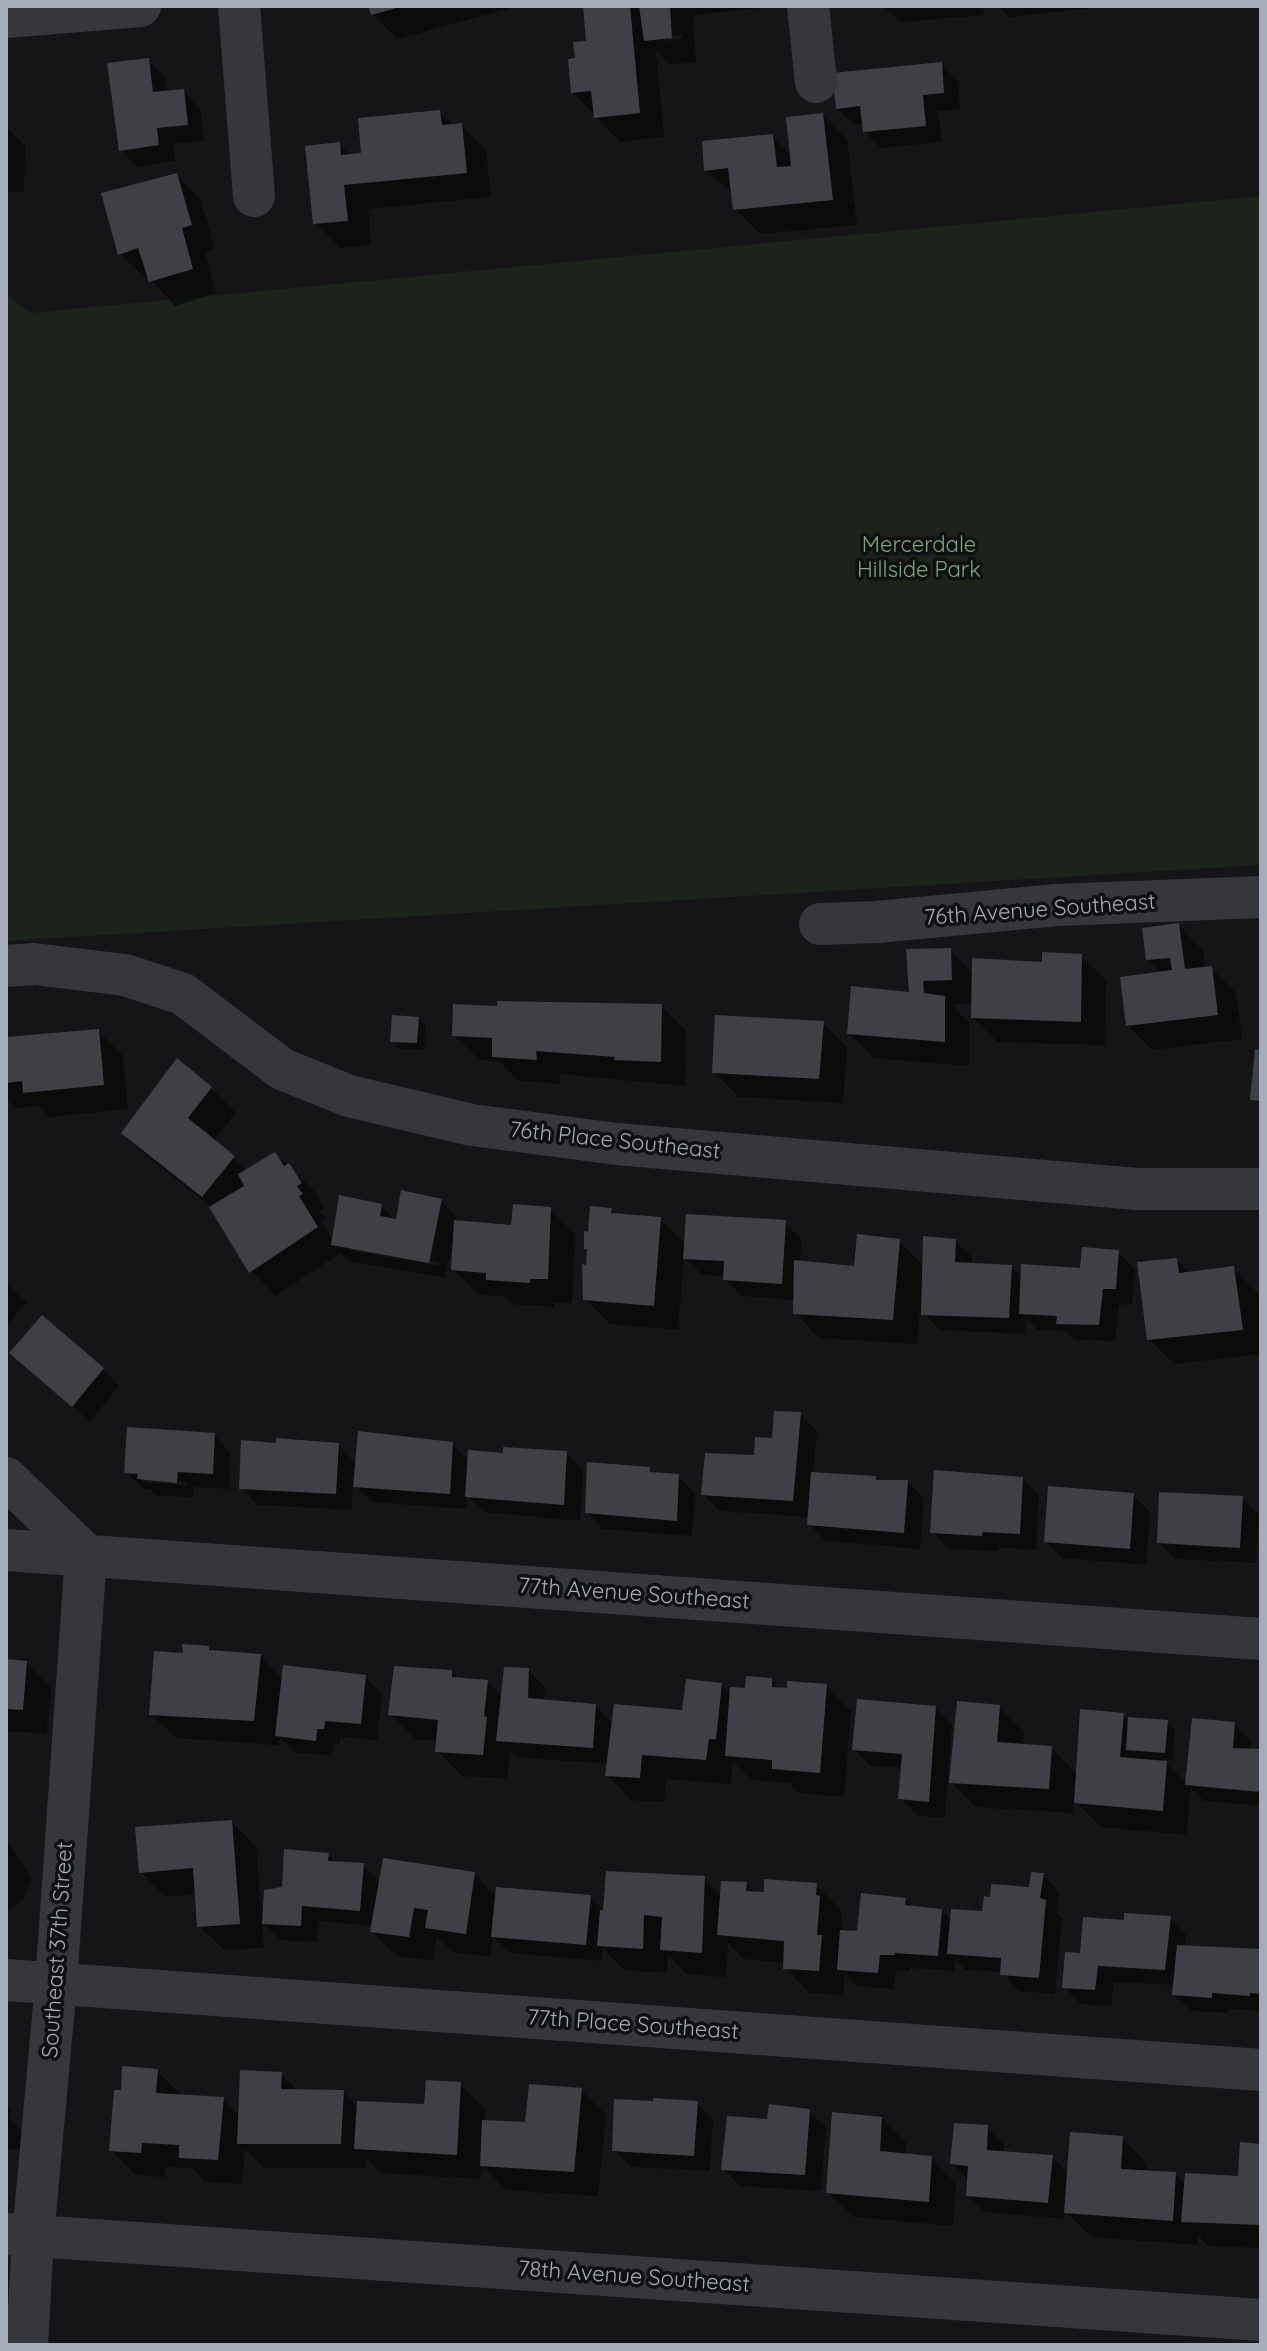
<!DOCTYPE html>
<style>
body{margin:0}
#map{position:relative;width:1267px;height:2351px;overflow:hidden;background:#151517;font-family:Quicksand,sans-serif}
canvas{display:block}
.frame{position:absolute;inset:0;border:8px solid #a6acb9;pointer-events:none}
</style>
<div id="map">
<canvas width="1267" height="2351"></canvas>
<div class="frame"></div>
</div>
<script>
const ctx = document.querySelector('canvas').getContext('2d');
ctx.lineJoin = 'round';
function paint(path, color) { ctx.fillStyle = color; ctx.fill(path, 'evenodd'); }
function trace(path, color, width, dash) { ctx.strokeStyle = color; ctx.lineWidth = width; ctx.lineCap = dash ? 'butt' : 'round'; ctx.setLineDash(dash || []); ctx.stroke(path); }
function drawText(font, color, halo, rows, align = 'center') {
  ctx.font = font + ' Quicksand,sans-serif'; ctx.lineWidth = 7; ctx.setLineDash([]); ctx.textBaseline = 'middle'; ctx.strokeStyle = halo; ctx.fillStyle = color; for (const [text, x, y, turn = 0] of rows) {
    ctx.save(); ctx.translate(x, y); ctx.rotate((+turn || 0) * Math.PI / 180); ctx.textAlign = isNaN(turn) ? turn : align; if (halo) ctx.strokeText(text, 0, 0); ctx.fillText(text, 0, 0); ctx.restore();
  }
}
const green = new Path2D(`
 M1261 196V865L6 941V294L30 313Z`);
const shadow = new Path2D(`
 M370 6H510L511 8 397 39 373 14Z
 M585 6H771V7L693 15 696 62 670 65 656 50 664 137 620 142 573 93 577 60 589 43ZM682 35V39L664 41V37Z
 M883 6H983L984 15 900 22Z
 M999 6H1101L1102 7 1009 17Z
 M148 60 165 76 167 93 183 91 200 108 204 141 173 144 175 161 137 167 121 150Z
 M941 64 958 81 960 109 938 111 942 142 881 148 865 132 864 124 854 125 837 108Z
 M440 112 454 126 461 125 486 150 491 197 368 209 371 245 340 248 315 224 339 144 351 156 363 154Z
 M823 115 847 140 857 225 760 234 735 209 733 194 706 170 773 136 792 156Z
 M6 119 8 129 25 146 24 192H6Z
 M176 175 201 200 215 249 205 252 216 293 175 306 149 277 145 278 120 254Z
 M1178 925 1203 950 1205 969 1211 968 1236 993 1242 1039 1152 1050 1127 1025 1162 973 1148 959Z
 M950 950 974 974 1081 956 1106 980 1105 1045 997 1042 973 1018V1004L952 1005 969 1023V1066L874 1058 849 1033 911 994Z
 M661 1006 686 1031 685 1086 560 1074 561 1084 518 1081 499 1061 479 1060 454 1035 499 1008Z
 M418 1019 426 1026 424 1050 400 1049 392 1041Z
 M823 1023 847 1048 843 1103 739 1097 714 1072Z
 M98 1031 123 1056 128 1109 50 1117 39 1106 15 1108 6 1099V1039Z
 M211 1088 236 1113 213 1141 247 1171 275 1155 289 1166 314 1191 325 1208 320 1212 326 1219 322 1222 333 1240 381 1206 397 1222 440 1200 457 1217 456 1223 512 1227 550 1209 575 1234 572 1303H554V1307L513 1304 506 1297 478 1294 453 1270 454 1246 452 1245 445 1278 349 1261 341 1253 275 1296 251 1271 210 1206 148 1157 124 1133ZM349 1246 439 1262V1266L349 1250Z
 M611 1210 616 1215 660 1219 686 1245 785 1222 801 1239 800 1263 856 1268 899 1241 924 1266 955 1241 972 1257 971 1265 1011 1267 1023 1278 1082 1270 1118 1252 1135 1269 1132 1305 1119 1304 1115 1341 1075 1340 1066 1331 1038 1330 1026 1318 1025 1334 940 1330 920 1310 917 1344 819 1338 795 1313V1300L742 1296 725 1280V1276L702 1275 684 1257 678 1330 610 1324 585 1299 588 1251 586 1248 590 1234Z
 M1177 1260 1190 1273 1233 1268 1258 1293 1261 1316V1354L1174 1364 1149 1339Z
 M6 1282 27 1302 6 1326Z
 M11 1353 103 1369 119 1386 90 1422Z
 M800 1414 817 1431 813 1474 875 1478 879 1482H908L924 1499 920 1549 826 1541 809 1524V1517L720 1511 703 1494 756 1458Z
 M214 1435 230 1452 229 1489 194 1487 193 1498 156 1495 150 1489H143L126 1472ZM139 1477 187 1482 186 1485 143 1482Z
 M452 1444 469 1461 505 1456 566 1453 583 1470 580 1521 484 1512 467 1495 466 1509 372 1502 353 1484 352 1510 258 1505 241 1488 338 1445 357 1464Z
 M649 1469 655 1474 678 1476 695 1493 692 1536 603 1529 587 1512Z
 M1022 1479 1039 1495 1036 1550 999 1547 998 1551 949 1549 932 1532Z
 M1133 1495 1150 1512 1146 1565 1062 1558 1046 1542Z
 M1242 1498 1259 1515 1256 1563 1175 1559 1159 1542Z
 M208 1648 213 1652 260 1655 283 1679 366 1677 382 1694 377 1740 340 1737V1744L334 1745 332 1756 294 1752 279 1737 278 1745 176 1738 151 1714 185 1655Z
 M6 1661 26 1663 51 1687 47 1734 6 1731Z
 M528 1670 545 1687 544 1701 595 1706 613 1724 684 1712 721 1684 731 1695 771 1680 780 1689 826 1686 851 1711 844 1797 798 1793 789 1783 751 1780 733 1762 731 1784 666 1779 664 1802 631 1800 607 1775 608 1764 515 1757 510 1752 507 1779 462 1776 437 1751 438 1741 415 1739 390 1714 452 1672 459 1679 488 1682 503 1698Z
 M999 1707 1024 1731 1023 1746 1051 1748 1078 1775 1123 1715 1130 1722H1167L1175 1730 1173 1760 1162 1759 1187 1784 1234 1724 1251 1740 1250 1751H1261V1806L1204 1801 1190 1788 1187 1835 1101 1827 1074 1800 1073 1813 976 1807 951 1782Z
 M935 1708 952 1725 945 1818 917 1815 900 1798 903 1768 871 1766 854 1749Z
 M232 1822 256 1847 262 1917H264L284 1889 328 1855 336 1863 363 1865 381 1882 474 1874 497 1897H590L605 1912 704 1878 722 1896 746 1884 755 1893 766 1894 816 1885 841 1910 843 1932 859 1933 905 1899 914 1908 941 1910 952 1921 984 1914 1031 1889 1043 1875 1059 1892 1056 1913 1062 1918 1055 1994 1019 1991 1002 1972 966 1970 955 1959 954 1971 910 1968V1971H896L894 1989 856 1986 845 1975 843 1995 810 1993 785 1968V1963L744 1959 728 1943 726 1977 687 1974 668 1955 667 1973 624 1970 603 1949 602 1961 510 1953 493 1937 490 1957 452 1952 437 1937 433 1961 397 1956 372 1932 373 1926 318 1921 317 1942 280 1940 262 1922 264 1948 224 1950 199 1926 197 1894 165 1897 141 1872Z
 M6 1840 31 1878 24 1899 6 1911Z
 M1170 1918 1186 1935 1185 1947 1261 1951V2011L1228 2009V2013L1191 2011 1174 1995 1175 1985 1114 1982 1111 2006 1081 2004 1064 1987 1082 1955 1126 1922Z
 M157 2071 183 2097 223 2099 240 2116 281 2074 298 2091 343 2092 359 2108 425 2106 460 2084 485 2109 484 2122 527 2125 581 2090 606 2115 598 2196 506 2190 482 2165 481 2179 381 2173 366 2158 365 2168H264L245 2149 242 2184 205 2182 192 2168 165 2167V2177L136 2175 111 2150 123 2093Z
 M6 2103 11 2108 9 2117 24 2132 22 2150 7 2148 6 2152Z
 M697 2103 713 2120 710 2171 631 2167 614 2150Z
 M809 2111 826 2127 821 2191 740 2186 723 2169 769 2121Z
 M882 2118 906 2143V2156L931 2158 956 2183 953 2226 853 2217 828 2193Z
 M987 2127 1004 2143 1003 2153 1052 2157 1069 2174 1122 2138 1146 2163V2173L1175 2174 1186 2185 1240 2178 1261 2146V2248L1208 2246 1198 2236V2245L1091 2237 1065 2211 1064 2219 984 2212 968 2196 969 2180 952 2164Z`);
const building = new Path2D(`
 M368 6H400V7L371 15Z
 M583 6H630L640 113 594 118 591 91 571 93 568 59 575 58 573 42 586 41Z
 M639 6H670L672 38 644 41Z
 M149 58 153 92 184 89 188 125 157 128 159 145 119 151 107 63Z
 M942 62 944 93 923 95 926 126 863 132 860 106 836 109 832 73Z
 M440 110 442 125 462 123 467 173 344 185 348 221 313 224 305 146 340 142 341 155 361 153 358 118Z
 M823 113 833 200 733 210 728 168 704 171 702 141 773 134 777 167 791 166 786 117Z
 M177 173 192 225 182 228 193 269 149 282 138 248 118 255 101 193Z
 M1179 923 1185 969 1212 966 1218 1015 1126 1026 1120 977 1172 970 1170 958 1146 960 1142 928Z
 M951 948 952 980 923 981 924 993 945 996V1042L847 1034 851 986 909 992 906 949Z
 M1042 952 1082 954 1081 1022 971 1018 972 958 1042 962Z
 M497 1001 662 1004 661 1062 614 1060 615 1057 536 1051 537 1060 492 1057V1038L452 1036 453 1004 497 1006Z
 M392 1015 419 1017 417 1043 390 1042Z
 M715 1015 824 1021 819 1079 712 1073Z
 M99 1029 104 1085 23 1093 22 1081 6 1083V1037Z
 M1255 1049 1261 1050V1101L1250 1100Z
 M177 1058 212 1087 188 1118 235 1156 202 1197 121 1133Z
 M275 1152 284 1166 289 1163 302 1183 297 1186 303 1194 299 1196 318 1227 249 1273 209 1207 244 1186 238 1174Z
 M401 1190 442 1199 429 1263 331 1245 339 1195 382 1204 380 1216 396 1219Z
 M513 1204 551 1207 548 1279H530V1283L486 1280V1273L451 1270 454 1220 511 1225Z
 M590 1206 612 1208 611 1213 661 1217 654 1306 583 1300 582 1264 586 1265 587 1249H584V1231L588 1232Z
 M686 1214 786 1220 782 1284 723 1280 724 1261 683 1259Z
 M857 1234 900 1239 893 1320 793 1314 794 1260 854 1266Z
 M923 1236 956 1239 955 1262 1012 1265 1009 1318 921 1315Z
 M1082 1247 1119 1250 1116 1289H1103L1099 1325 1056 1324 1057 1316 1019 1314 1021 1264 1080 1268Z
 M1177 1258 1179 1273 1234 1266 1243 1330 1147 1340 1137 1262Z
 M42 1315 104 1368 72 1407 9 1353Z
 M774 1411 801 1412 793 1501 701 1495 705 1453 754 1455 755 1437 772 1438Z
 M127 1427 215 1433 213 1474 178 1472 177 1483 137 1479 138 1474 124 1473Z
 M358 1431 453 1442 450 1494 353 1487Z
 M276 1438 339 1443 336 1494 239 1489 241 1440 276 1443Z
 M503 1447 567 1451 564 1505 465 1497 468 1450 503 1453Z
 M587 1462 650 1467V1472L679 1474 677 1521 585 1513Z
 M934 1470 1023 1477 1020 1534 983 1532 982 1536 930 1533Z
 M811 1472 876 1476V1480H908L904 1533 807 1525Z
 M1048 1486 1134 1493 1130 1549 1044 1542Z
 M1159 1492 1243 1496 1240 1548 1157 1543Z
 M182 1644 209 1646V1650L261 1654 254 1721 149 1715 154 1651 183 1653Z
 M6 1659 27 1661 23 1710 6 1709Z
 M283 1665 366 1675 361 1724 325 1721 324 1729H317L316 1741 275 1736Z
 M394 1666 452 1670V1677L488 1680 484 1716 487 1717 483 1755 435 1752 438 1720 388 1715Z
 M504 1667 529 1668 528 1698 596 1704 593 1748 496 1741Z
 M746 1676 772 1678V1687L787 1688V1681L827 1684 820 1773 772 1769V1760L725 1756 730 1687 745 1688Z
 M686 1679 722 1683 716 1739H709L706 1760 642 1755 640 1778 605 1776 614 1704 682 1710Z
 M857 1699 936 1706 929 1802 898 1799 902 1754 852 1750Z
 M957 1701 1000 1705 997 1742 1052 1746 1049 1789 949 1783Z
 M1080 1709 1124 1713 1120 1757 1167 1761 1163 1811 1074 1803Z
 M1128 1717 1168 1720 1165 1753 1126 1750Z
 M1192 1718 1235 1722 1233 1748 1261 1749V1792L1185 1785Z
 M232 1820 240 1924 197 1927 193 1868 139 1873 135 1827Z
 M284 1849 329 1853 328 1861 364 1863 360 1911 302 1906 301 1926 262 1924 264 1890 282 1887Z
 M383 1858 475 1872 466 1934 425 1928 428 1910 414 1908 409 1937 370 1932Z
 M606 1871 705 1876 702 1953 660 1950 662 1917 644 1915 643 1949 597 1946 600 1910H603Z
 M1031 1872 1044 1873 1040 1898 1046 1900 1039 1978 1000 1975 1001 1958 947 1954 951 1909 982 1911 984 1896 990 1897 991 1884 1029 1887Z
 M764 1879 817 1883 816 1895 820 1896 817 1935H822L819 1971 783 1969 784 1941 717 1935 721 1881 747 1882 746 1891 764 1892Z
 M496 1887 591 1895 586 1945 491 1937Z
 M861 1893 906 1898 905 1905 942 1909 938 1956 894 1953 895 1955H880L878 1973 837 1970 840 1930 857 1931Z
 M1124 1913 1171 1916 1165 1970 1098 1966 1095 1990 1062 1988 1065 1952 1080 1953 1083 1917 1124 1920Z
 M1177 1945 1261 1949V1994L1250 1993V1996L1212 1993V1998L1172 1995Z
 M122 2066 158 2069 156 2093 224 2097 218 2160 179 2158V2145L142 2143 141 2153 109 2151 114 2090H121Z
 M240 2070 282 2072 281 2089 344 2090 341 2144H237Z
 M426 2080 461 2082 457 2155 354 2149 357 2101 424 2104Z
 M529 2084 582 2088 574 2172 480 2166 482 2120 525 2122Z
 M653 2098 698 2101 694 2156 612 2151 614 2099 653 2101Z
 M769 2104 810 2109 805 2175 721 2170 727 2116 767 2119Z
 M832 2112 882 2117 880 2151 932 2156 929 2202 826 2193Z
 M954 2123 988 2125 987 2150 1053 2155 1048 2203 966 2196 968 2166 950 2164Z
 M1070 2132 1123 2136 1121 2169 1176 2172 1173 2221 1064 2213Z
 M1240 2142 1261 2144V2225L1181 2222 1185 2173 1238 2176Z`);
const minor = new Path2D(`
 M239 6 254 196
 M808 6 816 82
 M6 17 140 6
 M820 924 877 922 1057 905 1261 897
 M6 966 34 964 125 975 183 994 282 1069 349 1096 472 1125 617 1144 1137 1189H1261
 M6 1478 86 1555 56 1984 33 2236 27 2345
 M6 1550 1261 1639
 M6 1980 1261 2070
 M6 2234 1261 2320`);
const parkNames = [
 ["Mercerdale",919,545],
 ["Hillside Park",919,570]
];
const streetNames = [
 ["76th Avenue Southeast",1040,910,-4],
 ["76th Place Southeast",615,1141,6],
 ["77th Avenue Southeast",634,1594,4],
 ["Southeast 37th Street",58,1950,-86],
 ["77th Place Southeast",633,2025,4],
 ["78th Avenue Southeast",634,2277,4]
];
paint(green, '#1b231b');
paint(shadow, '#0007');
paint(building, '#3f4045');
trace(minor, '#36373d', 42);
drawText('22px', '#7ba67c', '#101012', parkNames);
drawText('22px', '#a6acb9', '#101012', streetNames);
</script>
